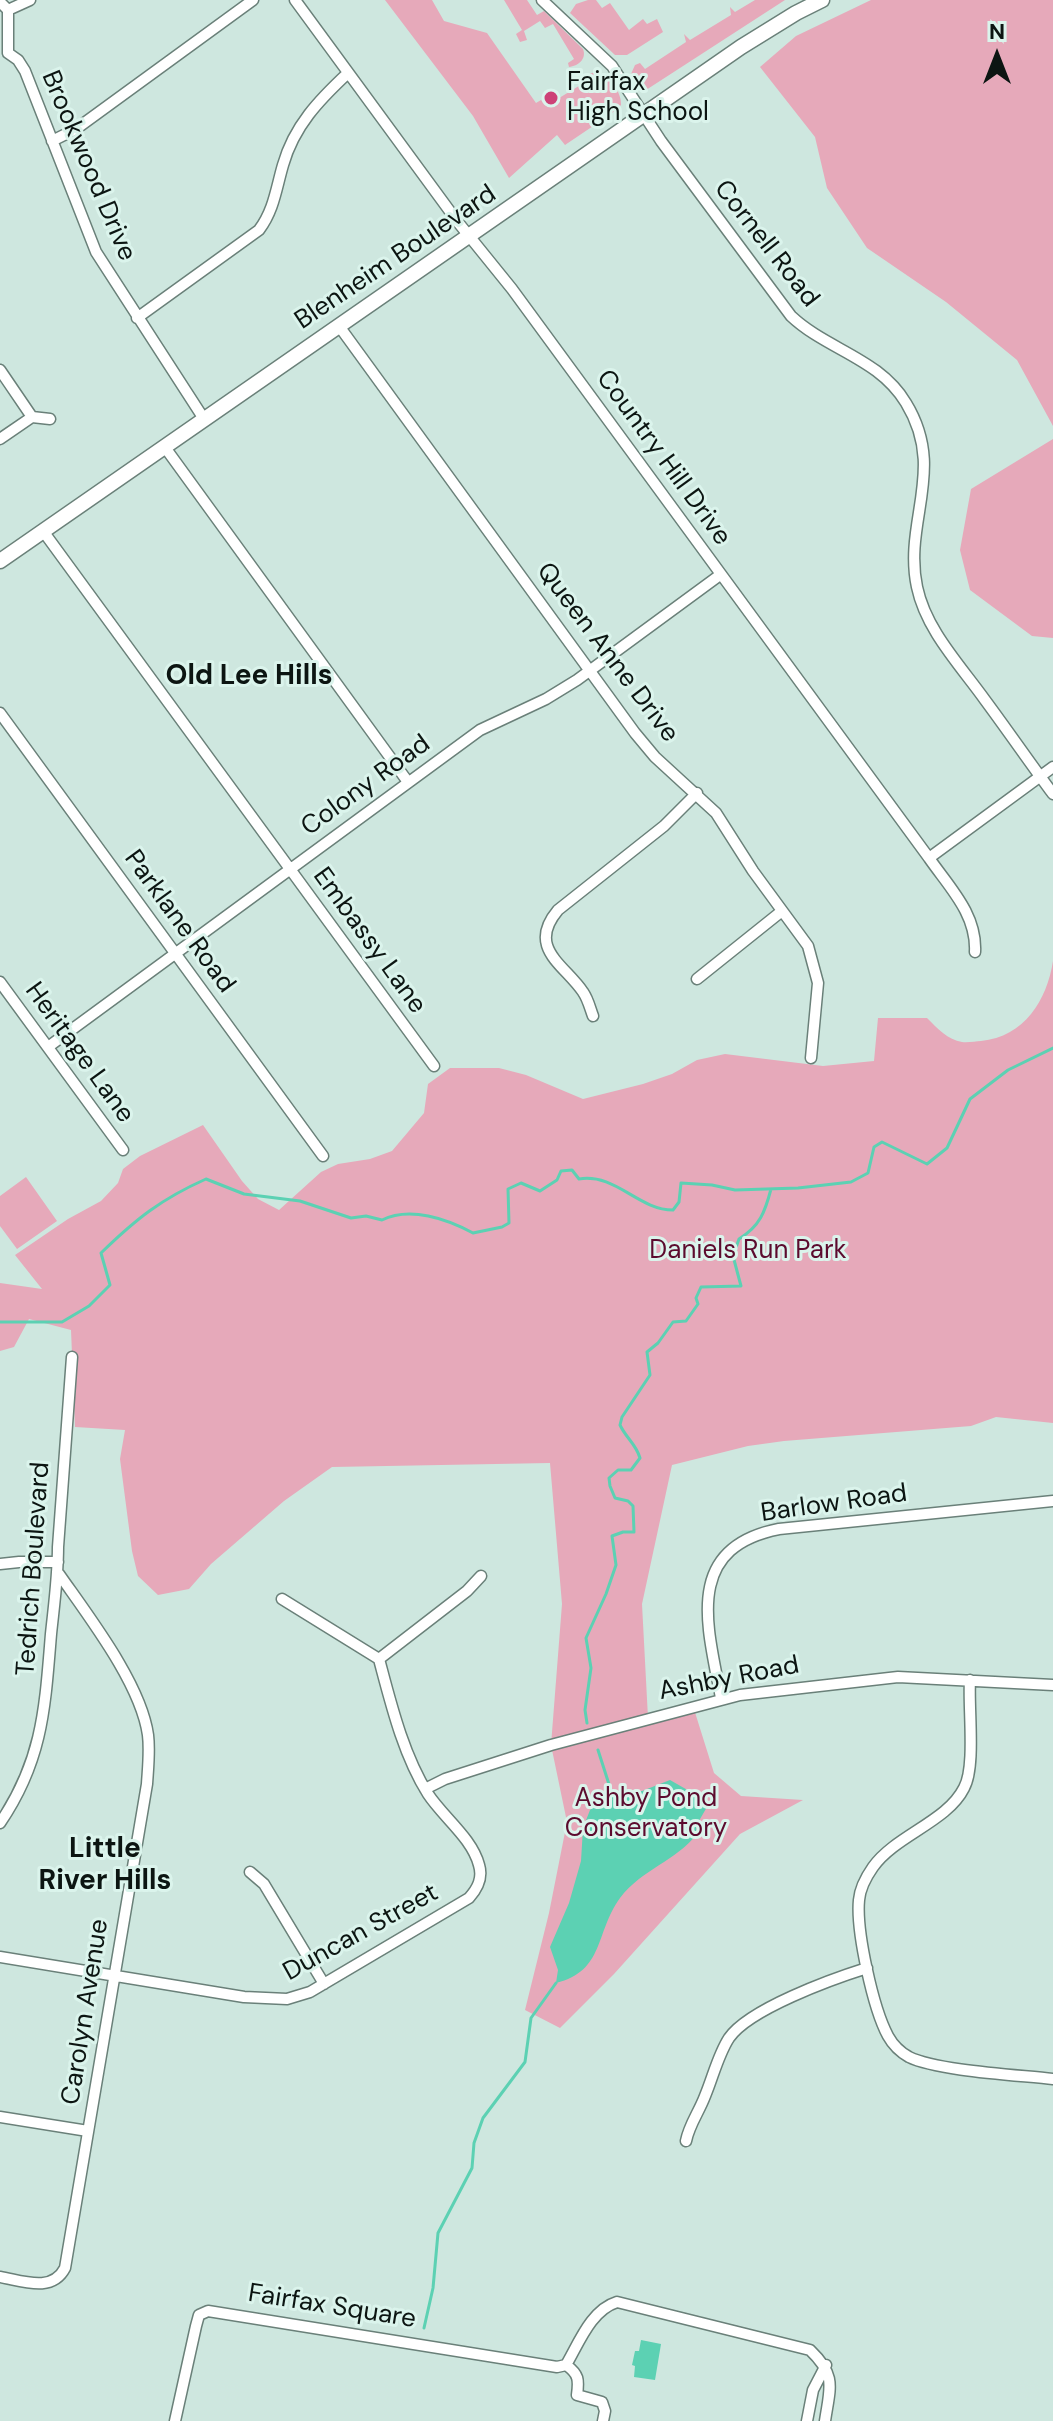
<!DOCTYPE html>
<style>
body{margin:0}
#map{position:relative;width:1053px;height:2421px;overflow:hidden;background:#cee7df;font-family:"DM Sans",sans-serif}
canvas{display:block}
.north{position:absolute;left:957px;top:16px;width:80px;height:80px;-webkit-text-stroke:6px #dbf4ec;paint-order:stroke;rotate:0deg;font-size:22px;font-weight:700;line-height:32px;text-align:center;color:#0c1512}
.north::after{content:'';display:block;margin:auto;width:28px;height:36px;background:#0c1512;clip-path:polygon(50% 0,100% 100%,50% 72%,0 100%)}
</style>
<div id="map">
<canvas width="1053" height="2421"></canvas>
<div class="north">N</div>
</div>
<script>
const ctx = document.querySelector('canvas').getContext('2d');
ctx.lineJoin = 'round';
function paint(path, color) { ctx.fillStyle = color; ctx.fill(path, 'evenodd'); }
function trace(path, color, width, dash) { ctx.strokeStyle = color; ctx.lineWidth = width; ctx.lineCap = dash ? 'butt' : 'round'; ctx.setLineDash(dash || []); ctx.stroke(path); }
function drawText(font, color, halo, rows, align = 'center') {
  ctx.font = font + ' "DM Sans",sans-serif'; ctx.lineWidth = 6; ctx.setLineDash([]); ctx.textBaseline = 'middle'; ctx.strokeStyle = halo; ctx.fillStyle = color; for (const [text, x, y, turn = 0] of rows) {
    ctx.save(); ctx.translate(x, y); ctx.rotate((+turn || 0) * Math.PI / 180); ctx.textAlign = isNaN(turn) ? turn : align; if (halo) ctx.strokeText(text, 0, 0); ctx.fillText(text, 0, 0); ctx.restore();
  }
}
const green = new Path2D(`
 M385 0H432L444 21 487 33 536 103 541 100 546 106 587 81 586 75 598 71C609 77 622 92 621 105L610 115 607 113 603 116 605 118 565 145 557 135 509 178 473 116Z
 M504 0H527L537 15 544 11 583 49C587 59 578 66 569 67L568 63 574 59 553 24 545 28 540 21 524 31 527 40 520 42 516 34 522 30Z
 M588 0H596L602 8 610 3 629 30 643 19 647 24 657 19 663 32 627 55H615L570 13 576 4Z
 M755 0H785L646 90 635 87 631 74 635 65 640 63 645 69 686 42 684 34 690 40 731 15 730 7 735 12Z
 M871 0H1053V426L1017 360 946 302 867 248 827 188 815 137 760 67 796 36Z
 M1053 439V638L1032 636 970 590 960 550 971 489Z
 M1053 961V1423L996 1417 971 1426 784 1441 748 1446 672 1465 642 1604 648 1718 693 1706 714 1773 741 1796 803 1800 740 1834 614 1974 560 2028 525 2010 549 1913 567 1822 551 1745 562 1604 550 1463 332 1467 284 1501 211 1564 189 1589 158 1595 138 1576 132 1551 120 1459 125 1430 75 1427 71 1330 29 1319 14 1347 0 1351V1283L42 1289 15 1255 68 1219 101 1201 118 1183 123 1169 140 1156 203 1125 242 1181 258 1199 279 1210 321 1172 338 1164 370 1159 392 1151 424 1113 428 1084 450 1068H499L526 1075 583 1099 643 1084 672 1074 697 1060 725 1054 823 1066 874 1061 878 1018H927C937 1028 948 1040 962 1042 968 1043 976 1041 981 1041 1024 1037 1047 1000 1053 961Z
 M26 1177 57 1221 17 1249 0 1226V1196Z`);
const water = new Path2D(`
 M670 1780 705 1800 707 1807 696 1826 697 1834C676 1861 642 1869 620 1898 595 1932 605 1971 556 1983L558 1970 550 1947 569 1903 581 1861 583 1828 590 1810 599 1801 613 1800 626 1793 642 1791Z
 M641 2340 661 2344 655 2380 634 2377 635 2366 632 2365 635 2351H639Z`);
const stream = new Path2D(`
 M0 1322H62L89 1306 110 1285 101 1253C136 1219 161 1199 206 1179L244 1194 300 1201 351 1218 366 1216 382 1220C410 1206 447 1219 473 1233L502 1227 509 1223 508 1189 521 1183 540 1191 557 1180 561 1171 572 1170 579 1179C616 1173 638 1210 673 1210L679 1202 681 1183 712 1185 735 1190 798 1188 851 1182 868 1173 874 1147 882 1142 927 1164 947 1148 970 1099 1008 1070 1053 1048
 M587 1723 585 1710 591 1668 586 1638 606 1594 616 1565 612 1536 623 1532H634L633 1506 628 1501 615 1498 610 1486 609 1478 618 1470H631L640 1458C636 1444 626 1438 620 1425L622 1417 650 1375 647 1352 658 1343 673 1322 686 1321 698 1304 696 1298 701 1287 741 1286 733 1256 739 1239C760 1226 765 1212 771 1189
 M598 1750 615 1803
 M424 2328 433 2288 438 2233 472 2168 474 2143 483 2118 525 2062 531 2018 556 1983`);
const street = new Path2D(`
 M295 0 457 221 512 289 929 858C949 887 977 914 975 952
 M542 0 612 66 661 141 791 316C827 350 879 358 906 403 947 470 903 521 917 587 926 630 960 665 985 700 1008 731 1030 763 1053 794
 M0 2 8 10
 M8 10V53
 M8 10 30 0
 M8 53 18 60 25 71 96 252 204 419
 M52 141 76 129 253 0
 M137 318 259 230C274 210 276 189 283 165 294 126 319 100 348 73
 M339 326 635 733 655 757 716 813 753 871 808 946 818 983 811 1058
 M0 370 32 417
 M32 417 50 419
 M0 439 32 417
 M164 446 408 782
 M43 531 434 1066
 M0 713 323 1156
 M929 858 1053 767
 M697 979 782 911
 M0 982 123 1150
 M593 1016C590 1008 588 999 583 992 565 965 526 948 558 910L664 826 697 793
 M48 1047 480 730 546 699 577 680 720 575
 M0 1564 19 1562H58
 M379 1659 467 1591 481 1576
 M970 1680C968 1707 976 1767 964 1788 947 1822 896 1835 873 1867 866 1877 860 1888 859 1900 856 1931 873 2008 888 2036 893 2045 900 2052 909 2057 938 2071 1018 2075 1053 2079
 M721 1698C708 1628 682 1548 779 1529L1053 1501
 M425 1789 445 1779 551 1745 740 1695 898 1677 1053 1685
 M0 1823C43 1760 45 1707 51 1634 54 1605 58 1577 58 1547L72 1357
 M250 1872 264 1884 324 1984
 M0 1957 244 1997 287 1999 310 1992 469 1898C478 1888 483 1878 479 1865 472 1838 443 1817 428 1794 403 1754 391 1704 379 1659L282 1599
 M0 2117 88 2131
 M686 2141C689 2125 699 2112 705 2096 713 2077 718 2055 729 2038 749 2009 832 1979 867 1968
 M0 2277C23 2281 52 2293 65 2268L147 1784C148 1768 150 1751 148 1735 141 1684 89 1617 59 1574
 M175 2421 196 2326 199 2315 208 2311 557 2367 566 2365
 M603 2421 605 2411 602 2402 577 2395C579 2380 579 2374 566 2365 579 2343 591 2310 617 2302L810 2350C837 2376 830 2387 825 2421
 M807 2421 813 2390 826 2365`);
const secondary = new Path2D(`
 M0 561 741 47 796 13 822 0`);
const markers = [
 [551,98,8,"#cd4277"]
];
const poiNames = [
 ["Fairfax",567,83],
 ["High School",567,113]
];
const streetNames = [
 ["Brookwood Drive",88,166,67],
 ["Cornell Road",766,244,52],
 ["Blenheim Boulevard",396,258,-34],
 ["Country Hill Drive",663,458,54],
 ["Queen Anne Drive",607,653,53],
 ["Colony Road",366,786,-36],
 ["Parklane Road",179,922,54],
 ["Embassy Lane",369,941,54],
 ["Heritage Lane",79,1053,54],
 ["Barlow Road",834,1504,-8],
 ["Tedrich Boulevard",34,1569,-86],
 ["Ashby Road",729,1679,-11],
 ["Duncan Street",361,1933,-29],
 ["Carolyn Avenue",86,2012,-81],
 ["Fairfax Square",332,2307,9]
];
const parkNames = [
 ["Daniels Run Park",748,1251],
 ["Ashby Pond",646,1799],
 ["Conservatory",646,1829]
];
const neighbourhoodNames = [
 ["Old Lee Hills",249,677],
 ["Little",105,1850],
 ["River Hills",105,1882]
];
paint(green, '#e6a9ba');
paint(water, '#5cd1b3');
trace(stream, '#5cd1b3', 3);
trace(street, '#6a8079', 13);
trace(secondary, '#6a8079', 17);
trace(street, '#fff', 10);
trace(secondary, '#fff', 14);
for (const [x, y, r, color] of markers) { const dot = new Path2D(); dot.arc(x, y, r, 0, 2 * Math.PI); ctx.fillStyle = color; ctx.fill(dot); trace(dot, '#dbf4ec', 3); }
drawText('26px', '#0c1512', '#dbf4ec', poiNames, 'left');
drawText('26px', '#0c1512', '#dbf4ec', streetNames);
drawText('26px', '#5c0b2e', '#dbf4ec', parkNames);
drawText('bold 28px', '#0c1512', '#dbf4ec', neighbourhoodNames);
</script>
